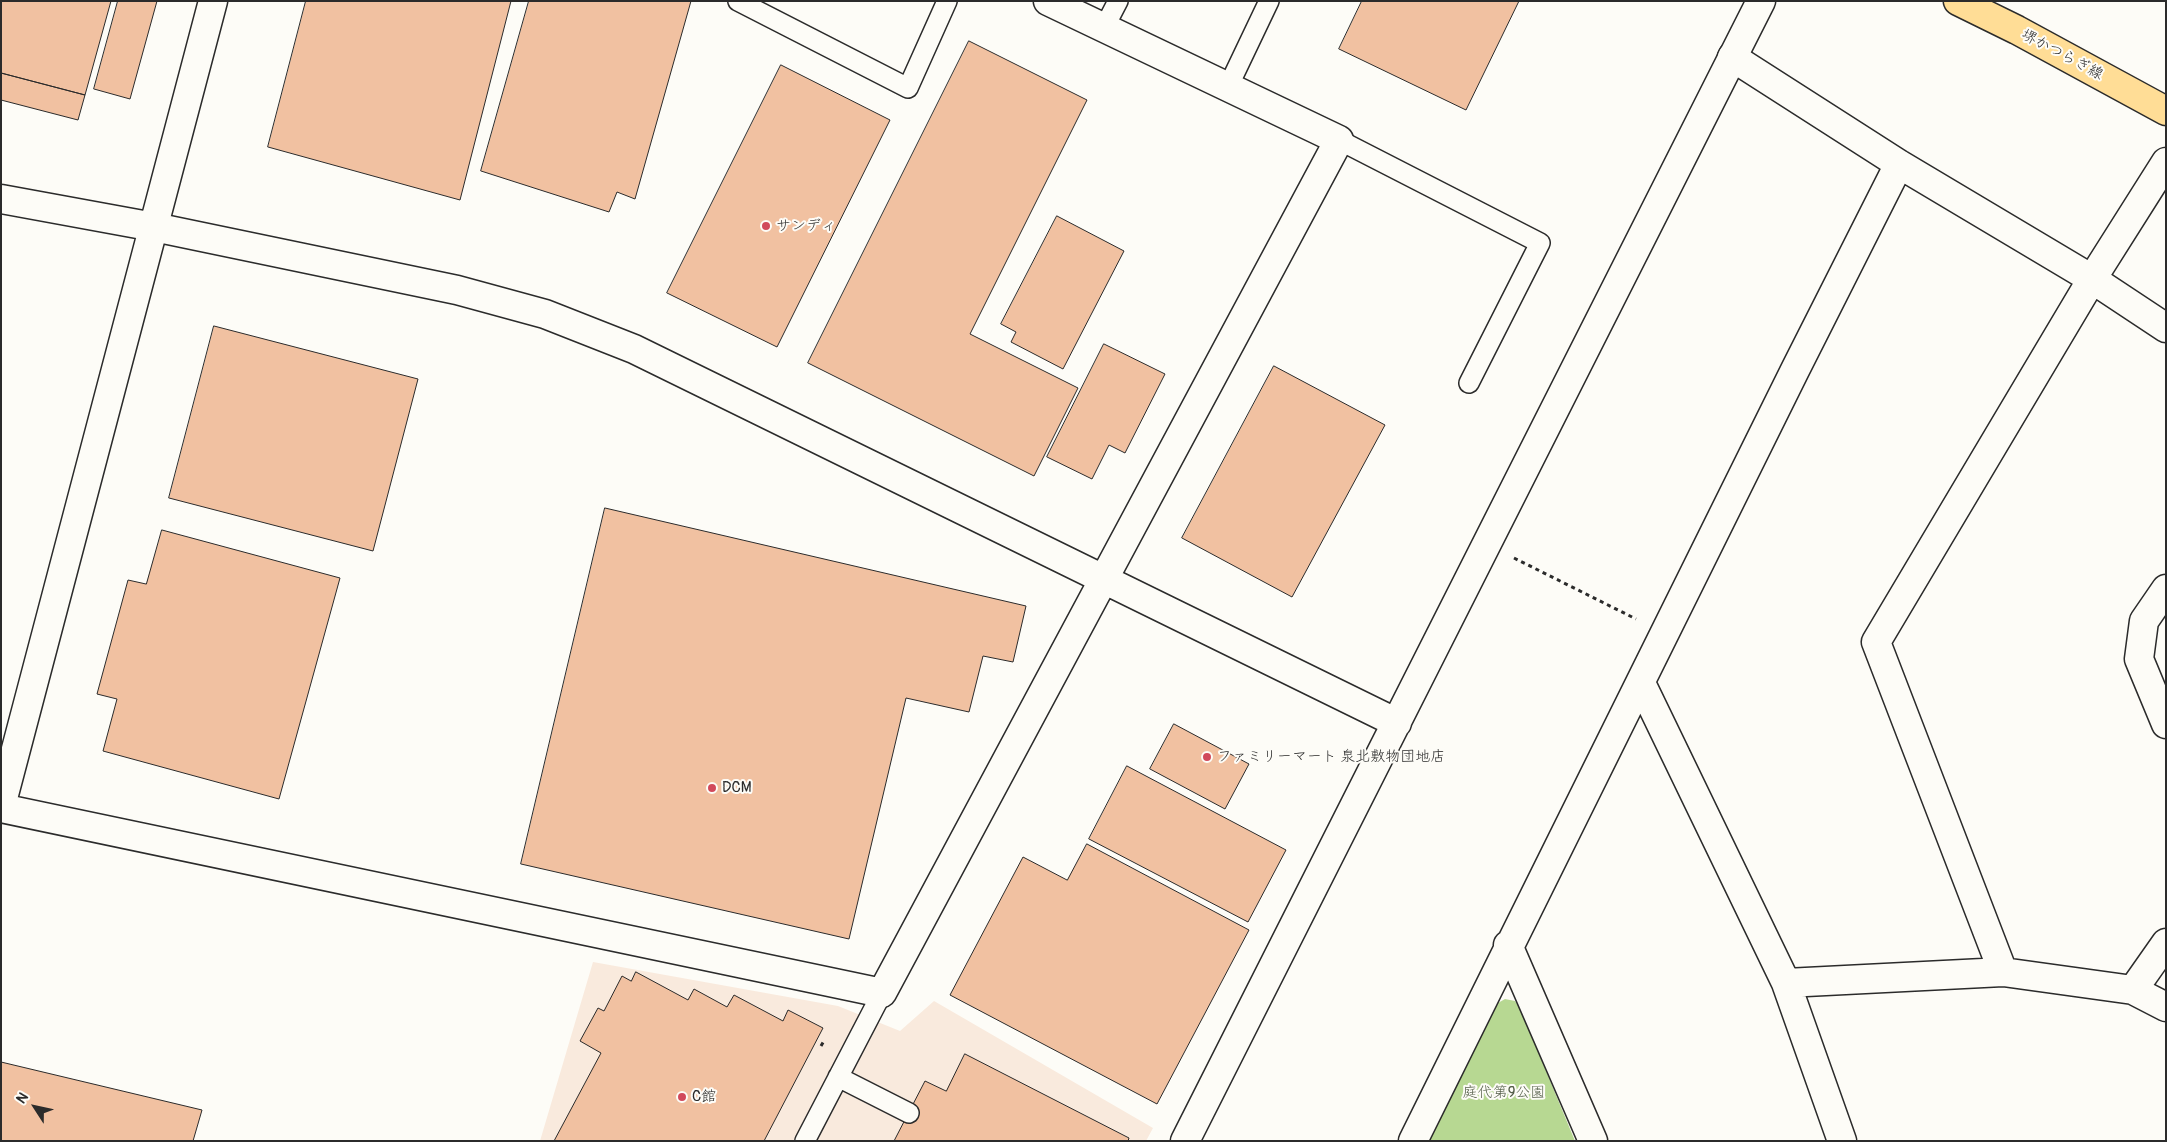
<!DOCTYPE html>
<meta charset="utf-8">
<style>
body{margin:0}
#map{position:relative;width:2167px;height:1142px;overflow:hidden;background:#fdfcf7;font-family:Pangolin,sans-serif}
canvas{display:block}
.frame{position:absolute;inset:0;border:2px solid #2b2b2b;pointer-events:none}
.north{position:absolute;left:10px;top:1082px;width:50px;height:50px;-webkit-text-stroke:4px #fdfcf7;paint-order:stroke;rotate:305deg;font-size:14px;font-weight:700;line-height:20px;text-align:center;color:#2b2b2b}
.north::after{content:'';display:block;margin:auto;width:18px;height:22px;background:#2b2b2b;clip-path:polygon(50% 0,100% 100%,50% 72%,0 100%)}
</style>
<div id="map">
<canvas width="2167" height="1142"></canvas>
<div class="frame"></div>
<div class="north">N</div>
</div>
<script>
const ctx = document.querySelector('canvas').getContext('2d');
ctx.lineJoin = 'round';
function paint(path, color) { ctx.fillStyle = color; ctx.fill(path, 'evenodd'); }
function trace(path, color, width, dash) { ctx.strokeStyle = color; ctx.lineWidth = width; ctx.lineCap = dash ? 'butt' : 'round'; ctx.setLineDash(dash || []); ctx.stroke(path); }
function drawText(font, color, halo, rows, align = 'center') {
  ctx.font = font + ' Pangolin,"Klee One",sans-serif'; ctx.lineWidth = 4; ctx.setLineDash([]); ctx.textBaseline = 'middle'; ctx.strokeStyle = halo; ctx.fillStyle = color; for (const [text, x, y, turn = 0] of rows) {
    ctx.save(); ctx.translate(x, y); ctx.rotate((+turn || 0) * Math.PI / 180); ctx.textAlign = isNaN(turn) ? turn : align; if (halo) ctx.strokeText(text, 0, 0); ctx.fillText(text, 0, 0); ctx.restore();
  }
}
const built = new Path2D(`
 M593 962 838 1006 900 1031 934 1001 1153 1128 1146 1141H540Z`);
const green = new Path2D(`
 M1505 999 1515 1001 1520 1008 1575 1141H1427L1498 1003Z`);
const building = new Path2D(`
 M1 1H111L85 95 1 73Z
 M118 1H157L130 99 94 89Z
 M306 1H511L460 200 268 147Z
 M529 1H691L635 199 617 192 609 212 481 171Z
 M1362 1H1519L1466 110 1339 49Z
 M969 41 1087 100 970 334 1078 388 1034 476 808 363Z
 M781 65 890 120 777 347 667 293Z
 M1 73 85 95 78 120 1 100Z
 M1057 216 1124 251 1063 369 1011 342 1016 332 1001 324Z
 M214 326 418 379 373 551 169 498Z
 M1104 344 1165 374 1125 453 1109 445 1092 479 1047 457Z
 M1274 366 1385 425 1292 597 1182 538Z
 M605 508 1026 606 1013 662 983 656 969 712 906 698 849 939 521 864Z
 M162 530 340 578 279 799 103 751 117 699 97 694 128 580 146 584Z
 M1174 724 1249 764 1225 809 1150 769Z
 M1127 766 1286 850 1248 922 1089 839Z
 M1087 844 1249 930 1157 1104 950 995 1023 857 1067 880Z
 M636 972 688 1000 694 989 727 1007 734 995 783 1021 788 1010 823 1028 764 1141H554L601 1053 580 1041 598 1008 604 1011 622 976 631 981Z
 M965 1054 1129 1138 1128 1141H894L925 1081 946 1091Z
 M1 1062 202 1110 193 1141H1Z`);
const path = new Path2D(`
 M1514 558 1636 619
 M821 1046 825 1039`);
const service = new Path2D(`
 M738 1 908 88 947 1
 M1104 28 1118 1
 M1228 87 1269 1
 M1339 140 1540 243 1469 383
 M838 1077 909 1113
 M805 1141 882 993`);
const minor = new Path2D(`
 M1732 57 1899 164 2092 279 2166 328
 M2166 589 2144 621 2139 659 2166 724
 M1641 683 1786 983 1842 1141
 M1508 945 1593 1141
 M2003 972 1876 642 2092 279 2166 162
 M1786 983 2003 972 2133 990 2166 1007
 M2133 990 2166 943
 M1413 1141 1795 370 1899 164`);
const tertiary = new Path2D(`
 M1 199 154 227 457 290 545 314 634 349 1397 723
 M1 806 213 1
 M1 808 882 993 1339 140 1048 1
 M1185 1141 1761 1`);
const primary = new Path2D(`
 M1958 1 2017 30 2166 111`);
const markers = [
 [766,226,5,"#d1495b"],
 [1207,757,5,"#d1495b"],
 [712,788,5,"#d1495b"],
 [682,1097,5,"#d1495b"]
];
const streetNames = [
 ["堺かつらぎ線",2062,55,28]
];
const poiNames = [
 ["サンディ",776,226],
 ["ファミリーマート 泉北敷物団地店",1217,757],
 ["DCM",722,788],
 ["C館",692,1097]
];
const parkNames = [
 ["庭代第9公園",1504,1093]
];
paint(built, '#f9eadd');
paint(green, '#b7d892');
paint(building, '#f1c1a1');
trace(building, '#2b2b2b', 1);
trace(service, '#2b2b2b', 22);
trace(minor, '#2b2b2b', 31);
trace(tertiary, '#2b2b2b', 31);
trace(primary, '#2b2b2b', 31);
trace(path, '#2b2b2b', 3, [4, 4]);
trace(service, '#fdfcf7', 19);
trace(minor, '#fdfcf7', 28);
trace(tertiary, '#fdfcf7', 28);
trace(primary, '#ffdd96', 28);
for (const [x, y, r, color] of markers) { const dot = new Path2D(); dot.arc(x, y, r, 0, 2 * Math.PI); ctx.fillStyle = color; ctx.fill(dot); trace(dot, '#fdfcf7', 2); }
drawText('15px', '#2b2b2b', '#fdfcf7', streetNames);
drawText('15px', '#2b2b2b', '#fdfcf7', poiNames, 'left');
drawText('15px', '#555f4a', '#fdfcf7', parkNames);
</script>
